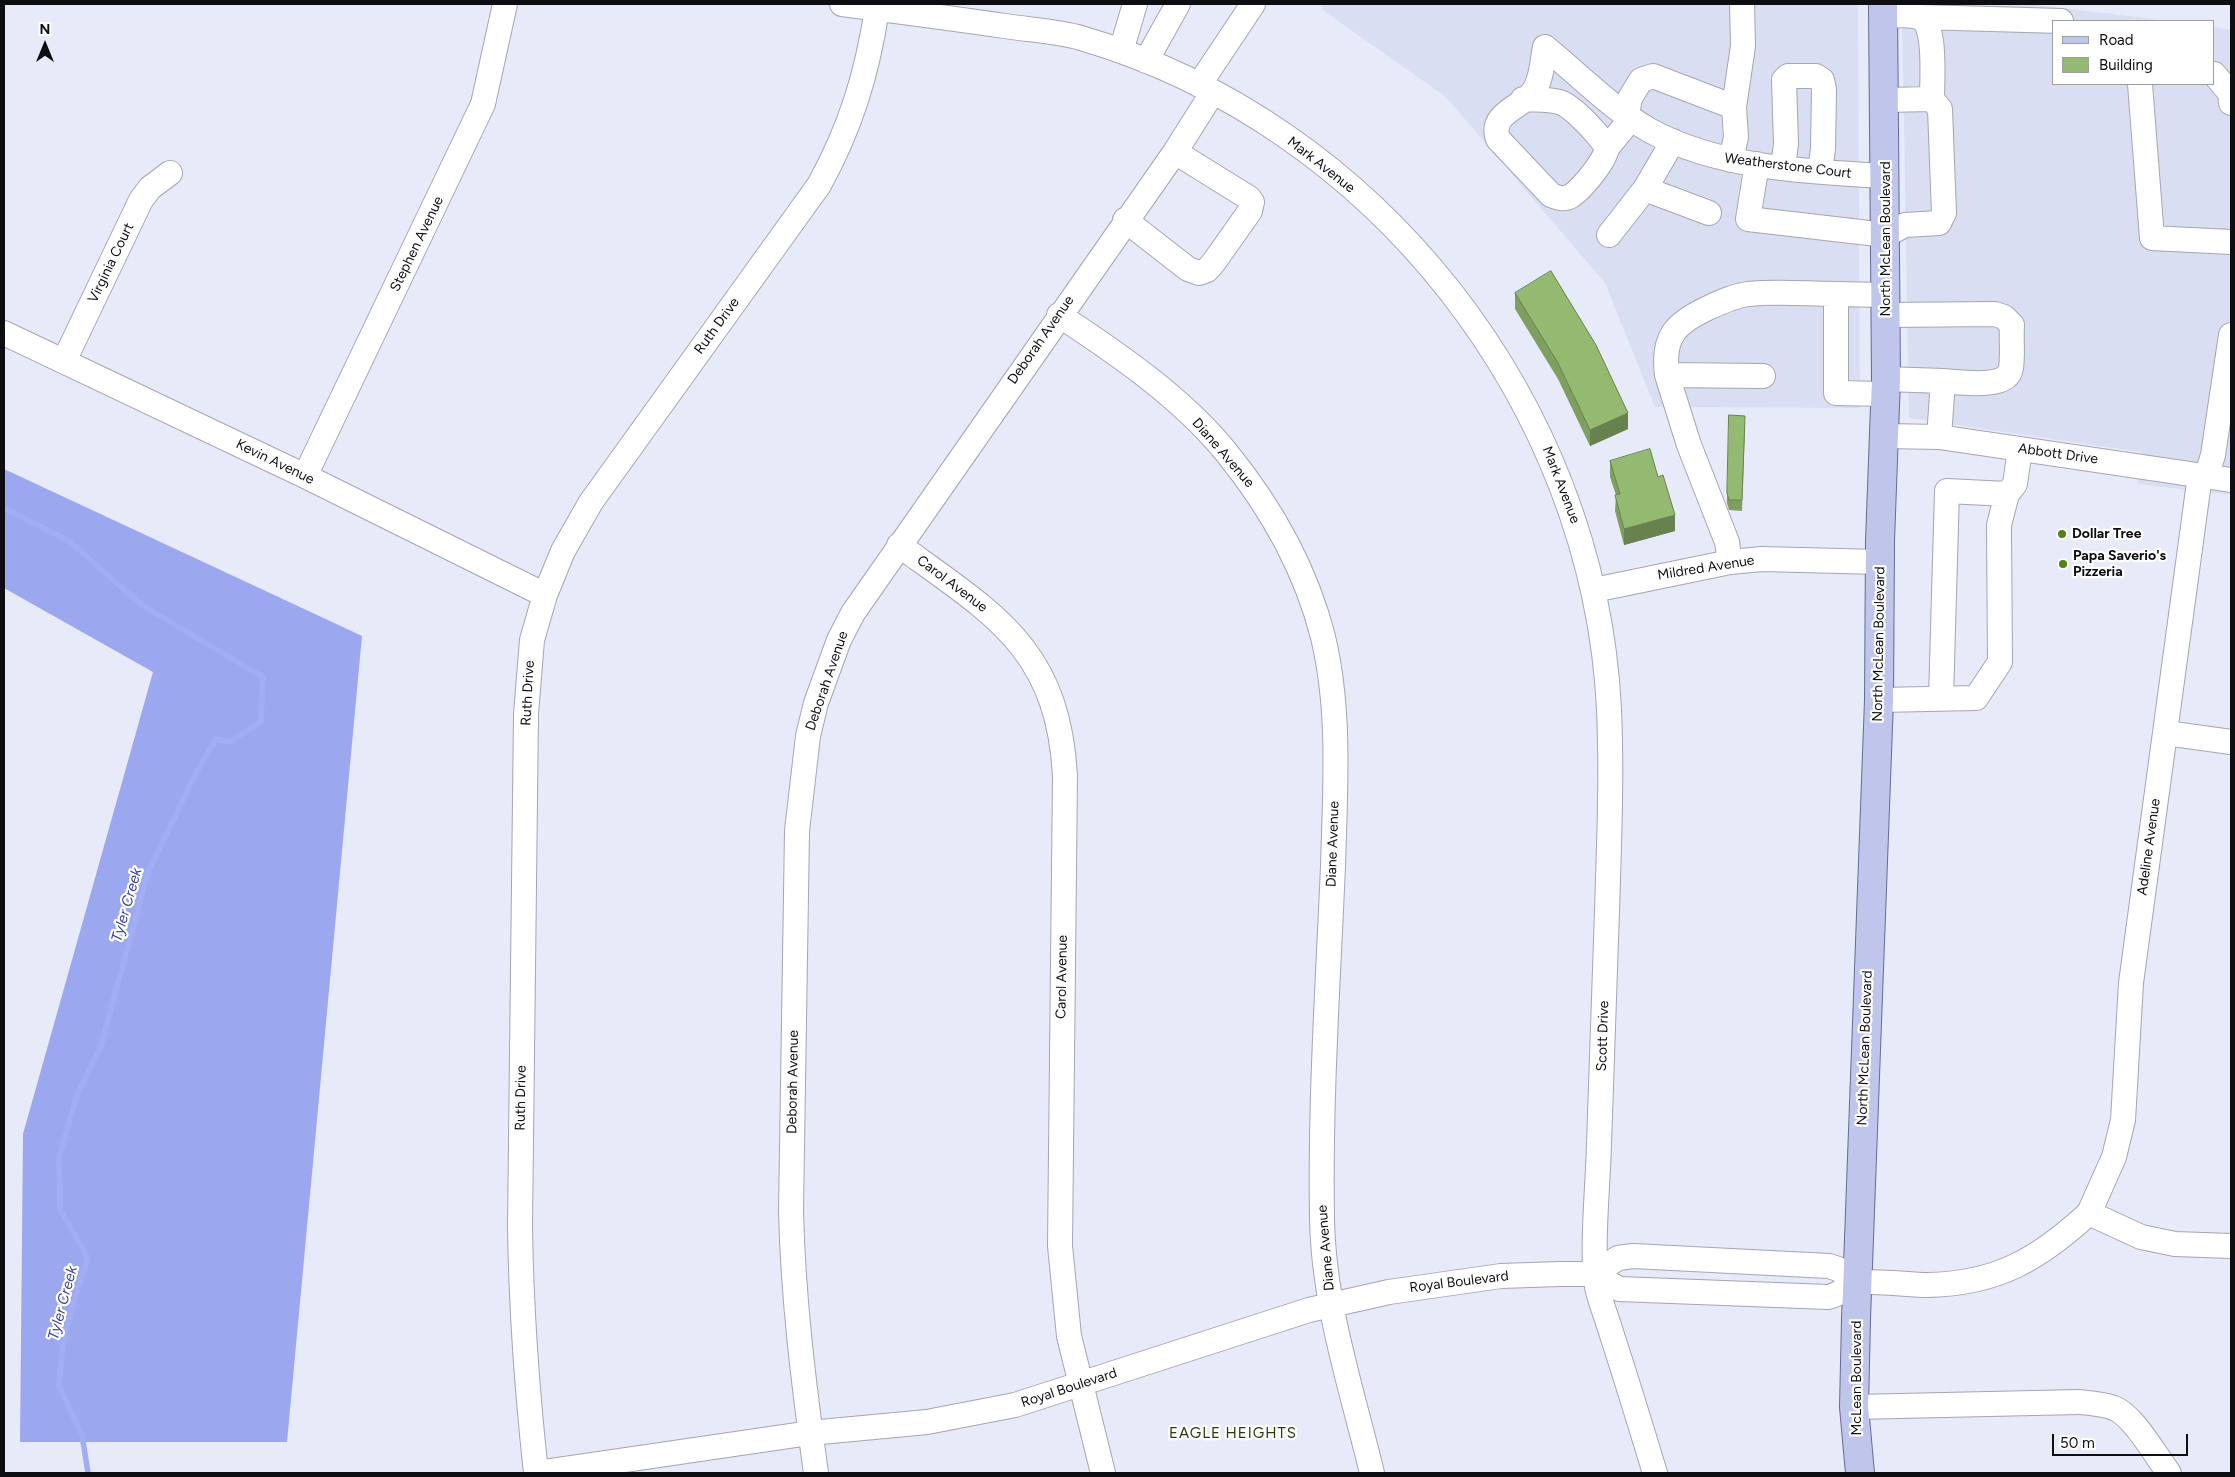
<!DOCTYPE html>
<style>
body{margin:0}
#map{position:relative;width:2235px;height:1477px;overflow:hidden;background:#e7eaf8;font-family:Figtree,sans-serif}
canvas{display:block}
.frame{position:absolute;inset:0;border:5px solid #0d0e12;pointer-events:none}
.legend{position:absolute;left:2052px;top:20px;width:162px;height:65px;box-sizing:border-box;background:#fff;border:1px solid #9e9fa0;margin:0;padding:6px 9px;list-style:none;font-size:15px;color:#0d0e12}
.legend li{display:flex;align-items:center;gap:10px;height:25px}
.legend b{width:25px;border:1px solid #9e9fa0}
.north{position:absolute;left:20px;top:20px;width:50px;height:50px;-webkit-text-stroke:4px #fff;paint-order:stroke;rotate:0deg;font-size:14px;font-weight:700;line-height:20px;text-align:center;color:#0d0e12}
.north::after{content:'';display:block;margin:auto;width:18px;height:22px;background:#0d0e12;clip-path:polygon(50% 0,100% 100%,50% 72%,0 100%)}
.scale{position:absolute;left:2052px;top:1434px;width:136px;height:22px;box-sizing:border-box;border:2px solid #0d0e12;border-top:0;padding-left:6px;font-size:15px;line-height:18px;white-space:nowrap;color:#0d0e12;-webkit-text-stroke:4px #fff;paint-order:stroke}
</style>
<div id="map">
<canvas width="2235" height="1477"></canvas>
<div class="frame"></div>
<ul class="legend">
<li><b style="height:6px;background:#bfc5eb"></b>Road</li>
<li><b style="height:14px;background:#94b971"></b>Building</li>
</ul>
<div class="north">N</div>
<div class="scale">50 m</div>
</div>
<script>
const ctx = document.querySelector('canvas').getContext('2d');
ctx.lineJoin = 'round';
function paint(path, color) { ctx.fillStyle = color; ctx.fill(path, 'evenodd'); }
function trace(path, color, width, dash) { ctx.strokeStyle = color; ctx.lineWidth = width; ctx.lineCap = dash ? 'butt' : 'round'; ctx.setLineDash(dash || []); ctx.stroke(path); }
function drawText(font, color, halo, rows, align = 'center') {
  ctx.font = font + ' Figtree,sans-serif'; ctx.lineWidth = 4.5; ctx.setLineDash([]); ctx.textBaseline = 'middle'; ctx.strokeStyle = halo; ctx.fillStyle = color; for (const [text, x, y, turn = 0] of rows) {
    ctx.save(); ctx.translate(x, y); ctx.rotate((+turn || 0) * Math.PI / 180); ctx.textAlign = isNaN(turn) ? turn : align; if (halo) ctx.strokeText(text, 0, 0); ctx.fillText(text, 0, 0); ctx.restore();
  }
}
const built = new Path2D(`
 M1324 4H1858L1860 408 1655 407 1605 283 1446 97 1321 9Z
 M1902 4H2027L2171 21H2054V84H2214V27L2231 30V495L2138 484 2141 452 1909 418Z`);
const forest = new Path2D(`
 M4 469 362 636 287 1442H20L23 1134 153 672 4 588Z`);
const stream = new Path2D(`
 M4 508 69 541 142 605 263 677 261 722 229 742 216 739 196 773 148 872 101 1046 77 1095 59 1158 60 1209 88 1258 74 1301 63 1343 59 1386 82 1435 88 1473`);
const minor = new Path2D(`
 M842 4C896 11 950 18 1005 26 1030 30 1057 31 1081 38 1376 124 1594 403 1609 709 1612 776 1609 844 1607 912 1604 989 1602 1066 1599 1144 1598 1185 1593 1228 1595 1269 1595 1291 1606 1314 1612 1335 1627 1381 1641 1427 1655 1473
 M1883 16C1894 16 1913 13 1922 19 1936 27 1932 83 1932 99
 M1920 17 2061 21
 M1121 51 1135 4
 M1146 61 1178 4
 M2214 74 2230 93 2231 103
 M2140 84 2152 238 2231 242
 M1199 85 1253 4
 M1523 99C1535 100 1548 99 1559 102 1572 105 1600 136 1607 148 1605 161 1582 189 1571 196 1564 200 1558 198 1551 195L1498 139C1489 114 1520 108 1532 93 1542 82 1542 61 1545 47 1579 75 1611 108 1649 130 1717 168 1809 172 1886 176
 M1734 107 1743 46 1742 4
 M1607 148 1625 126 1630 98 1641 80 1653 76 1734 107 1736 137 1731 160
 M1757 164 1748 219 1886 235 1905 225 1939 223 1944 213 1940 109 1932 99 1885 100
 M1783 167 1786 144 1784 80 1788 76H1816L1822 80 1824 89 1823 149 1820 171
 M1645 189 1709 213
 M1125 220 1188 269 1199 273 1207 270 1214 262 1250 211 1252 202 1249 198 1175 152
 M1609 235 1645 189 1673 141
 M1059 315C1118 354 1181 397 1226 452 1270 506 1306 570 1323 637 1341 712 1335 791 1333 866 1328 983 1320 1100 1322 1217 1323 1304 1352 1390 1372 1473
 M1887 315 1995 314 2004 317 2012 325C2011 339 2013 354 2011 368 2008 390 1960 382 1943 381
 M4 333 305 476 545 595
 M64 361 141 200 150 188 170 173
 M1667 375 1763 376
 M1886 379 1943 381 1939 437
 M1886 394 1836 393V294L1886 295
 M1885 436 1939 437 2231 480
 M2200 475 2208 471 2213 455 2231 335
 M305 476 483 104 505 4
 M899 545C993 614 1058 647 1065 776L1060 1246 1069 1336 1103 1473
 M1730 562 1727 542 1689 445 1667 375C1662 336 1676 323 1708 308 1721 302 1734 296 1748 294 1777 291 1807 294 1836 294
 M1594 590 1730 562 1762 559 1879 562
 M1941 698 1947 491 2007 494
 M1879 700 1976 698 2000 662 1999 525 2007 494 2015 484 2020 449
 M2166 733 2231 742
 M2089 1213 2114 1157 2123 1120 2131 983 2200 475
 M1594 1274 1618 1258 1633 1256 1829 1266 1838 1269 1859 1283
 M1854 1407 2079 1402C2090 1403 2103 1404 2114 1408 2134 1416 2155 1455 2169 1473
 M536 1473 810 1433 927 1422 1015 1405 1309 1310 1389 1292 1501 1276 1559 1274H1594L1619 1289 1828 1297C1839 1295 1848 1286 1859 1283 1872 1280 1911 1285 1927 1285 1997 1284 2039 1259 2089 1213L2141 1237 2175 1244 2231 1246
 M536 1473C527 1390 521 1308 520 1225L526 714 532 640 545 595 563 551 591 502 819 185C851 127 867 74 877 9
 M816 1473C804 1386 793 1299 791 1211L797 831 808 736 816 703 839 640 853 613 1175 152 1213 92`);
const major = new Path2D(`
 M1860 1473 1854 1407 1856 1319 1879 700 1880 541 1886 379 1883 4`);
const wall = new Path2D(`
 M1515 293 1628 429 1590 446 1558 379 1515 309Z
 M1745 426 1742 511 1729 510 1727 503V493Z
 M1610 461 1658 477 1675 531 1624 545 1615 511 1616 495 1610 477Z`);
const shadedWall = new Path2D(`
 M1628 413V429L1590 446V430Z
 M1675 515V531L1624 545V529Z`);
const building = new Path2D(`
 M1551 271 1596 345 1628 413 1590 430 1558 363 1515 293Z
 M1729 415 1745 416 1742 500H1729L1727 493Z
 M1650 449 1658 477 1663 475 1675 515 1624 529 1615 495 1620 494 1610 461Z`);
const markers = [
 [2062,534,5,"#538210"],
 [2063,564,5,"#538210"]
];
const streetNames = [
 ["Mark Avenue",1321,165,38],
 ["Weatherstone Court",1788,166,7],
 ["North McLean Boulevard",1886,239,-90],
 ["Stephen Avenue",417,244,-64],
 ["Virginia Court",111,263,-64],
 ["Ruth Drive",717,326,-54],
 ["Deborah Avenue",1041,340,-55],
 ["Diane Avenue",1223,453,49],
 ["Abbott Drive",2058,454,8],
 ["Kevin Avenue",275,462,26],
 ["Mark Avenue",1561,485,69],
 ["Mildred Avenue",1706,568,-9],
 ["Carol Avenue",952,584,37],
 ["North McLean Boulevard",1879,644,-89],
 ["Deborah Avenue",827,681,-71],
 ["Ruth Drive",528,693,-87],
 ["Diane Avenue",1333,844,-88],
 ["Adeline Avenue",2149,847,-82],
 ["Carol Avenue",1062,977,-89],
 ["Scott Drive",1603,1036,-88],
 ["North McLean Boulevard",1865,1048,-88],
 ["Deborah Avenue",793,1082,-89],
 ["Ruth Drive",521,1098,-89],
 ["Diane Avenue",1326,1248,-95],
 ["Royal Boulevard",1459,1282,-7],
 ["McLean Boulevard",1857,1378,-90],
 ["Royal Boulevard",1069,1388,-18]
];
const poiNames = [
 ["Dollar Tree",2072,534],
 ["Papa Saverio's",2073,556],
 ["Pizzeria",2073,572]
];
const waterNames = [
 ["Tyler Creek",127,905,-74],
 ["Tyler Creek",63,1303,-75]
];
const neighbourhoodNames = [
 ["EAGLE HEIGHTS",1233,1434]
];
paint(built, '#dadef2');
paint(forest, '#9ba8f0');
trace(stream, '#a1aef6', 5.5);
trace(minor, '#a3a6b3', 26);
trace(major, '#656c96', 30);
trace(minor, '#fff', 24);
trace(major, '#bfc5eb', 28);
paint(wall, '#7f9f61');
paint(shadedWall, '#68824f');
paint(building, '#94b971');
trace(building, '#68824f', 1);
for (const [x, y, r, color] of markers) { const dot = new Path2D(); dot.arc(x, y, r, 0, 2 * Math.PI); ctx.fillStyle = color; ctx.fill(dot); trace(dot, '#fff', 2); }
drawText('14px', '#0d0e12', '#fff', streetNames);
drawText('bold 14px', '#0d0e12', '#fff', poiNames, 'left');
drawText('italic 15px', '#3c4295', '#fff', waterNames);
ctx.letterSpacing = '1px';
drawText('15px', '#253c08', '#fff', neighbourhoodNames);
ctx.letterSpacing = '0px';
</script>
